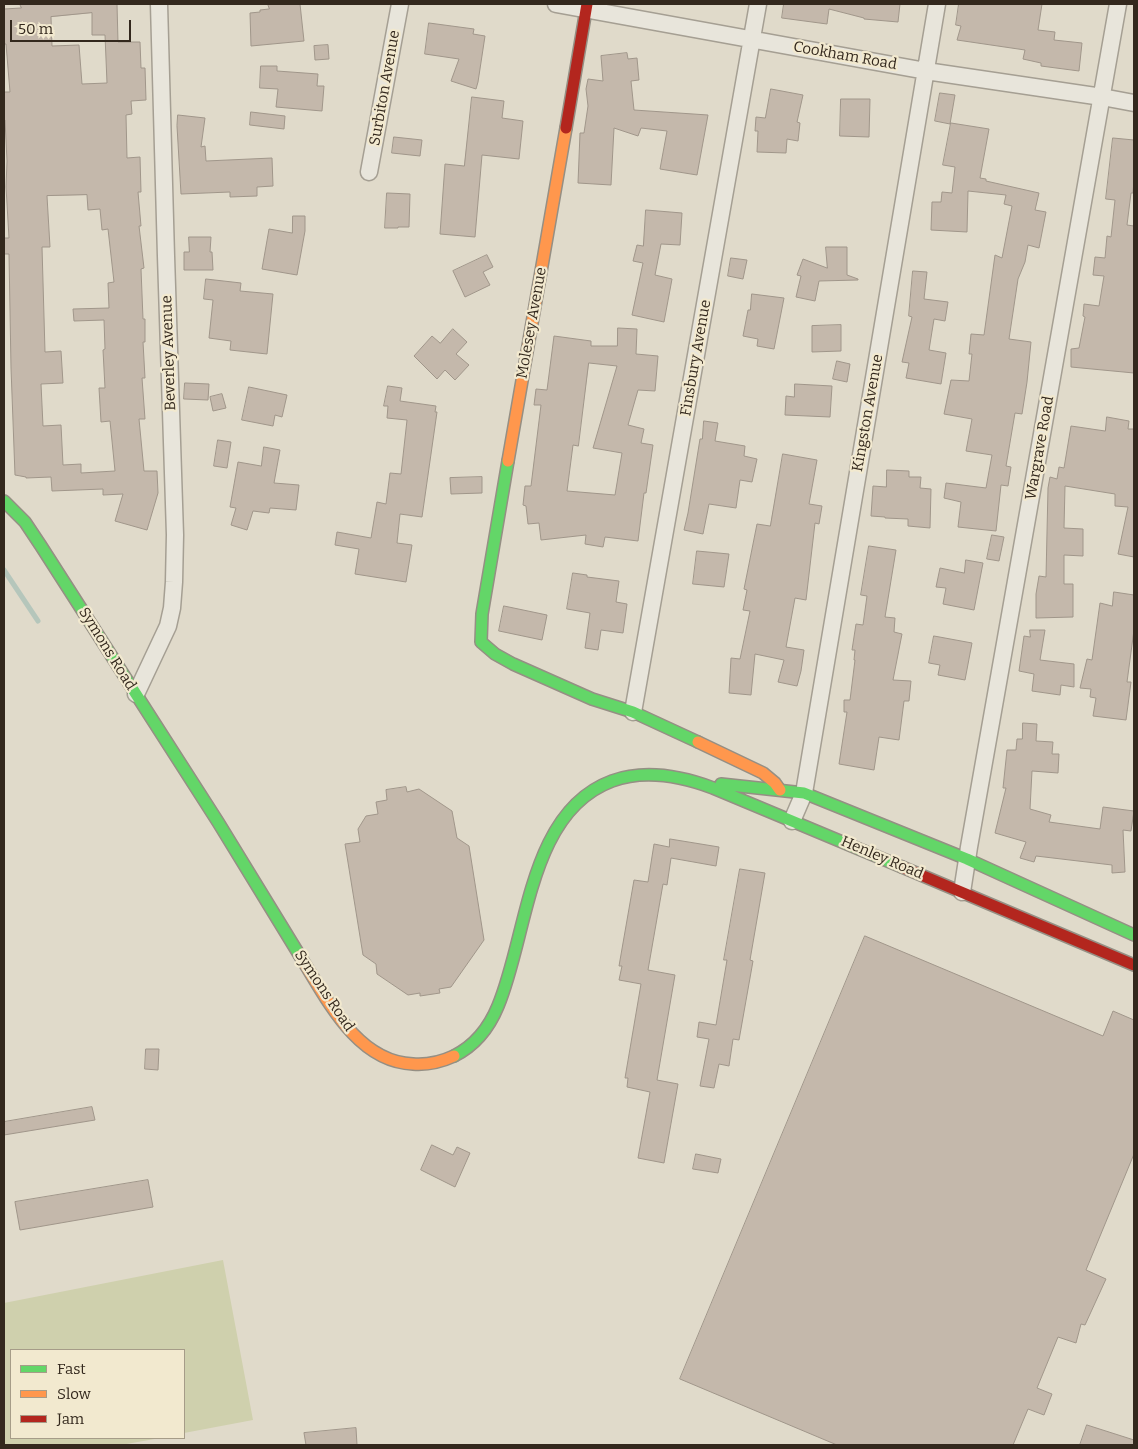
<!DOCTYPE html>
<style>
body{margin:0}
#map{position:relative;width:1138px;height:1449px;overflow:hidden;background:#e0daca;font-family:Bitter,serif}
canvas{display:block}
.frame{position:absolute;inset:0;border:5px solid #33281d;pointer-events:none}
.legend{position:absolute;left:10px;top:1349px;width:175px;height:90px;box-sizing:border-box;background:#f2e9cf;border:1px solid #a69c88;margin:0;padding:6px 9px;list-style:none;font-size:15px;color:#33281d}
.legend li{display:flex;align-items:center;gap:10px;height:25px}
.legend b{width:25px;border:1px solid #a69c88}
.scale{position:absolute;left:10px;top:20px;width:121px;height:22px;box-sizing:border-box;border:2px solid #33281d;border-top:0;padding-left:6px;font-size:15px;line-height:18px;white-space:nowrap;color:#33281d;-webkit-text-stroke:4px #f2e9cf;paint-order:stroke}
</style>
<div id="map">
<canvas width="1138" height="1449"></canvas>
<div class="frame"></div>
<ul class="legend">
<li><b style="height:6px;background:#63d668"></b>Fast</li>
<li><b style="height:6px;background:#ff974d"></b>Slow</li>
<li><b style="height:6px;background:#b3261e"></b>Jam</li>
</ul>
<div class="scale">50 m</div>
</div>
<script>
const ctx = document.querySelector('canvas').getContext('2d');
ctx.lineJoin = 'round';
function paint(path, color) { ctx.fillStyle = color; ctx.fill(path, 'evenodd'); }
function trace(path, color, width, dash) { ctx.strokeStyle = color; ctx.lineWidth = width; ctx.lineCap = dash ? 'butt' : 'round'; ctx.setLineDash(dash || []); ctx.stroke(path); }
function drawText(font, color, halo, rows, align = 'center') {
  ctx.font = font + ' Bitter,serif'; ctx.lineWidth = 4.5; ctx.setLineDash([]); ctx.textBaseline = 'middle'; ctx.strokeStyle = halo; ctx.fillStyle = color; for (const [text, x, y, turn = 0] of rows) {
    ctx.save(); ctx.translate(x, y); ctx.rotate((+turn || 0) * Math.PI / 180); ctx.textAlign = isNaN(turn) ? turn : align; if (halo) ctx.strokeText(text, 0, 0); ctx.fillText(text, 0, 0); ctx.restore();
  }
}
const green = new Path2D(`
 M223 1260 253 1420 184 1433V1350H11V1438H160L121 1445H4V1303Z`);
const stream = new Path2D(`
 M4 570 38 621`);
const building = new Path2D(`
 M20 4H117L118 42H140L141 68H145L146 100 131 101 132 114 126 115 127 158 140 157 141 192H138L141 226H139L144 268 141 269 143 319H145V342H143L145 378H142L145 419H139L144 471H157L158 493 147 530 115 521 123 494 103 495V489L52 491 51 477 26 478V477L15 475 11 368 9 254H4V238H9L6 187 7 161 5 120H4V92H10L6 44H4V9L21 8ZM92 13V35H105L107 83 82 84 79 45 52 46 51 17ZM87 195 88 210 100 209 102 230 108 229 114 282 108 283 109 308 73 309 74 321 104 320 105 349 103 350 105 388H99L101 422 110 421 115 471 81 473V464L63 465 61 425 43 426 41 384 63 383 61 351 45 352 42 247H50L47 196Z
 M268 4H300L304 41 251 46 250 13 260 12V10L269 9Z
 M784 4H900L898 22 864 19V18L829 9 827 24 782 18Z
 M959 4H1042L1038 30 1055 32 1054 40 1082 43 1079 71 1041 66V63L1023 59 1025 50 957 40 961 26 956 25Z
 M429 23 474 29 473 34 485 36 478 82 476 89 451 81 459 59 425 54Z
 M328 45 329 59 315 60 314 46Z
 M627 53 628 59 637 58 639 80 631 81 634 110 708 115 697 175 660 169 667 131 641 128 638 136 614 128 611 185 578 183 580 133H584L588 106 586 89 588 79 603 81 601 56Z
 M261 66H277V71L318 74 317 86H324L322 111 276 107 278 89 260 88Z
 M771 89 803 95 797 122 800 123 798 141 787 139 786 153 757 152 758 131H755L756 117 765 118Z
 M940 93 955 95 950 124 935 121Z
 M472 97 504 101 502 118 523 121 519 159 482 155 475 237 440 234 445 164 464 166Z
 M841 99H870L869 137 840 136Z
 M251 112 285 116 284 129 250 125Z
 M178 115 205 118 201 147 205 146 206 161 272 158 273 186 257 187V196L230 197V192L181 194 177 126Z
 M951 123 989 129 980 178 986 179V181L1039 193 1035 210 1046 212 1039 248 1028 245 1025 262 1018 279 1009 339 1031 342 1027 382 1022 414 1015 413 1006 466 1011 467 1008 486 1001 485 996 531 958 527 961 502 944 498 946 483 986 488 992 455 966 451 972 419 944 414 951 380 969 381 972 354H969L971 334 984 335 995 255 1002 258 1012 206 1004 204 1006 195 968 191 967 232 931 230 932 202H941L942 192 952 193 955 167 943 165Z
 M394 137 422 140 420 156 392 153Z
 M1113 138 1134 140V181L1133 193H1131L1127 225 1134 226V373L1071 367V349L1079 348 1085 317 1083 316 1084 304 1099 306 1104 276 1093 275 1095 257 1105 258 1107 236 1111 237 1115 200 1106 199Z
 M387 193 410 194 409 227H398V228H385Z
 M646 210 682 213 680 245 661 244 655 275 672 279 664 322 632 315 643 263 633 261 637 245 643 246Z
 M293 216H305V231L297 275 262 269 269 229 292 233Z
 M189 237H211L210 252H212L213 270H184V252H189Z
 M826 247H847V275L858 279V280L819 281 815 301 796 297 801 276 797 275 803 259 827 268Z
 M487 255 493 267 483 272 490 285 465 297 453 271Z
 M731 258 747 260 743 279 728 276Z
 M913 271 927 272 924 299 948 302 945 321 934 319 929 350 946 353 941 384 906 378 909 363 902 362 912 317 909 316Z
 M206 279 241 283 240 291 273 294 267 354 230 350 231 341 209 338 213 300 204 299Z
 M752 294 784 298 774 349 757 346 758 339 743 336 748 310H750Z
 M841 325V351L812 352V326Z
 M618 328 637 329 636 354 658 356 655 391 638 390 628 425 644 429 641 443 653 445 646 493H644L638 541 605 537 603 547 585 544 586 535 541 540 539 523 528 524 526 506 523 505 525 486H531L541 405H534L536 389 547 390 554 336 591 341V346H617ZM589 363 617 366 593 448 622 453 615 495 567 491 573 445 578 446Z
 M453 329 467 342 456 354 469 365 455 380 445 370 437 379 414 356 432 336 440 343Z
 M837 361 850 364 847 382 833 379Z
 M185 383 209 384 208 400 184 399Z
 M795 384 832 386 830 417 785 415 786 396 794 397Z
 M388 386 402 388 400 401 436 406 435 412H437L422 517 400 514 397 543 412 545 406 582 355 574 359 549 335 545 337 532 371 538 377 502 386 504 390 473 401 474 407 420 387 418 388 406H384Z
 M249 387 287 395 282 417 275 415 273 426 242 420Z
 M222 394 226 408 213 411 210 397Z
 M1107 417 1129 421 1128 429H1134V557L1118 554 1128 507 1115 506V494L1065 486 1064 528 1083 529V556L1064 555V584H1073V617L1036 618V594L1039 576 1046 577 1048 488 1050 477 1057 479 1059 467 1064 468 1071 426 1105 431Z
 M704 421 718 423 715 441 745 446 744 456 757 459 752 482 740 480 736 508 709 504 703 534 684 530 688 513 700 439H702Z
 M218 440 231 442 227 468 214 466Z
 M264 447 280 450 274 483 299 485 296 510 270 508 269 513 253 511 247 530 231 525 236 508 230 507 238 462 261 466Z
 M783 454 817 460 809 504 822 506 819 524 815 523 806 600 795 598 786 647 804 650 801 671 797 686 778 682 784 660 755 654 751 695 729 693 731 658 740 659 750 611 743 610 747 590 744 589 757 524 770 526Z
 M887 470 909 471V477H921L920 488 931 489 930 528 908 526V519L885 518V517L871 516 873 486 886 487Z
 M482 477V493L451 494 450 478Z
 M992 535 1004 537 999 561 987 559Z
 M869 546 896 550 885 617 895 618 894 632 902 634 893 680 911 681 909 701H904L899 740 879 737 874 770 839 764 847 712H844V700H850L855 660H854L855 650H852L856 624 863 625 867 596 861 595Z
 M697 551 729 554 724 587 693 584Z
 M966 560 983 563 974 610 943 604 946 588 936 587 940 568 964 573Z
 M573 573 587 575V577L619 581 616 602 627 604 623 633 601 630 598 650 585 648 590 613 567 609Z
 M1114 592 1134 595V630L1127 682H1131L1126 720 1093 716 1096 698 1090 697 1091 689 1080 688 1087 659 1092 660 1100 603 1112 606Z
 M504 606 547 615 542 640 499 631Z
 M1030 630H1045L1040 660 1074 664V687L1061 685 1060 695 1032 691 1034 674 1019 671 1024 636 1030 637Z
 M934 636 972 643 965 680 938 675 940 665 929 663Z
 M1023 723 1037 724 1036 741 1053 742 1052 754H1059L1058 773 1032 771 1030 809 1051 815 1049 822 1100 829 1103 807 1134 811 1131 831 1123 830 1125 872 1112 873V865L1036 856 1034 862 1020 858 1026 842 995 833 1006 788H1003L1007 750H1016L1017 739H1022Z
 M406 787 407 792 419 789 452 811 457 838 469 846 484 940 451 987 439 989 440 993 420 996V993L408 995 377 974 376 964 363 955 345 844 360 842 358 829 366 816 378 814 376 802 387 800 386 790Z
 M670 839 719 847 716 866 671 858 667 885 663 884 648 970 675 975 657 1080 678 1084 664 1163 638 1158 650 1092 627 1087 628 1078H625L641 984 619 980 622 966H619L634 880 648 882 654 844 669 847Z
 M740 869 765 873 750 960 753 961 739 1040 733 1039 729 1066 719 1064 714 1088 700 1086 709 1039 697 1037 699 1022 716 1025 727 960H724Z
 M865 936 1103 1036 1113 1011 1134 1020V1154L1086 1270 1106 1279 1085 1325 1081 1324 1076 1343 1058 1337 1037 1388 1052 1394 1044 1415 1028 1409 1013 1445H837L680 1379Z
 M146 1049H159L158 1070 145 1069Z
 M92 1107 95 1120 4 1135V1122Z
 M432 1145 453 1155 457 1147 470 1153 455 1187 421 1170Z
 M696 1154 721 1159 718 1173 693 1169Z
 M148 1180 153 1207 20 1230 15 1202Z
 M1087 1425 1134 1440V1445H1080Z
 M356 1428 357 1445H306L304 1433Z`);
const street = new Path2D(`
 M556 4 926 71 1102 97 1134 103
 M369 172 400 4
 M136 694 168 626 172 608 174 582 175 535 166 256 159 4
 M633 712 758 4
 M792 821 804 793 937 4
 M962 892 969 847 1118 4`);
const fast = new Path2D(`
 M508 461 482 614 481 642 495 654 513 664 592 699 633 712 698 742
 M4 501 25 522 41 546 218 822 300 956
 M721 784 804 793 967 859 1134 935
 M454 1056C476 1045 489 1028 498 1006 528 935 528 812 612 781 645 769 681 776 713 788L902 867`);
const slow = new Path2D(`
 M508 461 566 128
 M698 742 763 773 775 783 780 790
 M300 956C326 997 356 1062 413 1064 427 1065 441 1062 454 1056`);
const jam = new Path2D(`
 M566 128 587 4
 M902 867 1134 965`);
const streetNames = [
 ["Cookham Road",845,56,10],
 ["Surbiton Avenue",385,88,-80],
 ["Molesey Avenue",532,323,-80],
 ["Beverley Avenue",169,353,-92],
 ["Finsbury Avenue",696,358,-80],
 ["Kingston Avenue",868,413,-80],
 ["Wargrave Road",1040,448,-80],
 ["Symons Road",107,649,58],
 ["Henley Road",882,858,23],
 ["Symons Road",324,991,56]
];
paint(green, '#cfd0ad');
trace(stream, '#b5c6bb', 5);
paint(building, '#c4b8ab');
trace(building, '#a0968a', 1);
trace(street, '#a59f93', 19);
trace(fast, '#958f84', 14);
trace(slow, '#958f84', 14);
trace(jam, '#958f84', 14);
trace(street, '#e8e5db', 16);
trace(fast, '#63d668', 11);
trace(slow, '#ff974d', 11);
trace(jam, '#b3261e', 11);
drawText('15px', '#33281d', '#f2e9cf', streetNames);
</script>
